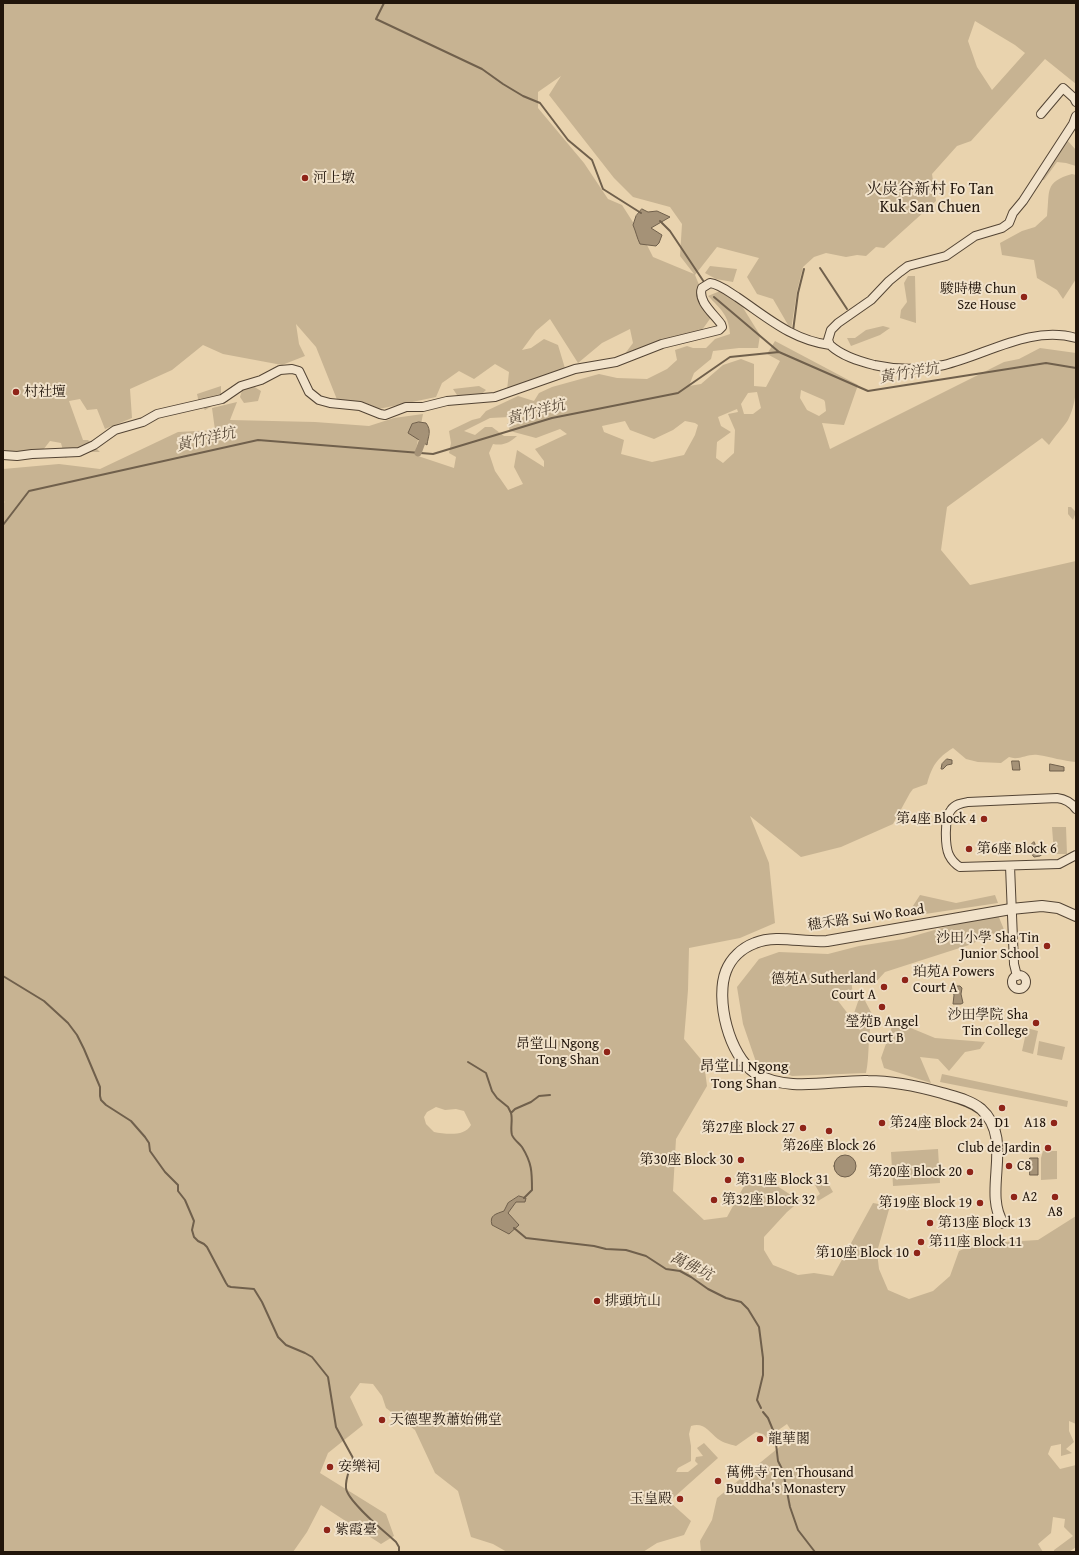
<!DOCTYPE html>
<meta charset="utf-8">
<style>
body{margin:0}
#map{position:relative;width:1079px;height:1555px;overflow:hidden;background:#e9d3ae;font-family:"Gentium Book Plus",serif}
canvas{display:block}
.frame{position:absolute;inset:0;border:4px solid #21150b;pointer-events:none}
</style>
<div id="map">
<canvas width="1079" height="1555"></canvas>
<div class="frame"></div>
</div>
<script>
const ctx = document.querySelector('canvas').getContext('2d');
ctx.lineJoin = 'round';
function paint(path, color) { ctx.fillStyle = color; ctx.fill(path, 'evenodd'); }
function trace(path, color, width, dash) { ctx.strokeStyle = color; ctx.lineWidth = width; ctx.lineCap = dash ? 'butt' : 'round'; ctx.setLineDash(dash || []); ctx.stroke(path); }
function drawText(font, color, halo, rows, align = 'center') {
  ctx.font = font + ' "Gentium Book Plus","Noto Serif TC",serif'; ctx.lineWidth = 4; ctx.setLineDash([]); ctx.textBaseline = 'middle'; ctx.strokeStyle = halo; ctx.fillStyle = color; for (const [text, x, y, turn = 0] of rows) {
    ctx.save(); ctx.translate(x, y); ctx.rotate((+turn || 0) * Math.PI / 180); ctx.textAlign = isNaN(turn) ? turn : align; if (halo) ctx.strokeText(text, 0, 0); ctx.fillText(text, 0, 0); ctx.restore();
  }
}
const green = new Path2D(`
 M3 3H1076V84L1045 59 971 141 957 146 932 174 936 201 884 248 876 247 866 256 857 255 846 257 826 253 814 257 803 267 797 291 791 330 773 299 757 294 747 277 759 258 717 247 695 275 712 316 702 330 621 359 633 343 630 329 602 343 578 363 550 319 536 331 522 350 531 348 544 339 558 345 567 375 507 390 509 372 495 364 474 379 459 371 442 383 436 397 374 410 338 402 316 347 296 324 299 344 305 356 282 365 223 354 203 345 172 370 130 389 132 418 105 429 97 409 87 410 80 399 69 401 83 440H88L100 452H82L65 458 61 443 50 441 36 459H3ZM975 21 1015 45 1025 53 992 90 977 67 968 41ZM561 76 549 95 614 178 633 197 670 207 682 224 680 256 694 274 653 257 645 241 622 205 608 199 584 163 538 108V92Z
 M1066 139 1076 150V166L1066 163 1057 162 1044 180H1032L1037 171 1056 155Z
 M1072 174 1076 175V279L1063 299 1057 290 1037 278 1034 260 1002 255 1000 243 1022 231 1035 227 1047 216C1050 191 1044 182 1072 174Z
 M710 266 737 269 733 282 716 279 705 273Z
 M908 276H915L916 323 900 318 901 310 907 302 904 283Z
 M720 291 740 303 760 335 758 348H739L713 351 711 359 694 373 689 386 701 384 723 365 741 359 754 364V386L766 387 780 361 767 354 775 341 858 385 844 425 822 423 830 449 1004 362 1019 359 1040 348 1076 353C1076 375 1079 399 1068 420 1063 428 1055 436 1049 445L1042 438 947 507 941 550 970 585 1076 561V762C1063 761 1051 757 1038 755 1028 753 1019 761 1009 757L1001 763 978 762 966 759 953 748C937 758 932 766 927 784L913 789 910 793 893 824 841 847 801 857 750 816 769 863 775 923 740 938 689 948 688 990 684 1039 704 1063 707 1086 676 1139 673 1191 704 1220 727 1217 749 1177 762 1176 800 1201 787 1212 764 1237V1250L773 1265 798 1275 814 1273 833 1276 873 1203 890 1206 877 1252 879 1269 888 1290 909 1299 933 1291 950 1276 959 1251 986 1239 1004 1242 1038 1240 1076 1216V1424L1069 1421V1431L1074 1442 1066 1449 1072 1453 1061 1456V1444L1051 1446 1048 1454 1060 1469 1076 1465V1498L1075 1496 1076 1506V1547L1069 1552H1054V1550L1073 1536 1064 1527 1065 1519 1053 1517 1051 1533 1038 1544 1043 1552H701L700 1541 712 1520 717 1498 794 1435 787 1424 767 1438 763 1434 756 1432 736 1446C730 1444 723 1443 718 1439 709 1432 704 1422 691 1426L689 1434 691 1446V1461L678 1468 676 1472H688L698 1464 695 1461 696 1457 703 1456 697 1448 704 1443 718 1458 672 1499 671 1503 691 1521 684 1535 657 1543 643 1552H507L493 1544 471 1537 458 1491 435 1473 415 1430 386 1408 382 1396 373 1384 360 1383 350 1397 363 1425 328 1453 320 1473 386 1514 394 1536 381 1544 321 1505 307 1532 293 1552H3V503L5 502 3 501V469L59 464 100 469 178 432 215 430 212 408 237 402 230 420 315 422 369 426 394 418 423 414 415 455 454 468 456 457 449 453 451 443 449 431 472 420 480 418 486 411 518 396 534 401 539 393 552 387 599 374 617 378 647 379 667 369 677 360 675 350 687 346 693 348H706L715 339 730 334C729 316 721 309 708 296ZM801 390 824 400 825 402 826 411 819 416 807 410 800 398ZM757 392 761 408 753 414H744L741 404 748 393ZM737 409 738 412 728 414 735 430 734 453 723 463 716 458 717 442 731 432 721 426 718 417ZM520 410 523 417 516 425 507 423 510 431 536 438 560 429 567 434 535 449 544 461V467L517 450 514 467 523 484 508 490 495 471 489 453 493 444C503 446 509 443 517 436H504L492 427H485L475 435 464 431 490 418 510 417ZM625 421 630 430 654 439 673 430 685 421 695 423 698 425 695 435 684 455 652 462 621 454 624 440 604 432 602 426ZM436 1107 445 1110 456 1109 464 1111 471 1125C465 1137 445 1134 434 1132L426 1124 424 1117 427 1112Z
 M883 326 890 328 880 335 851 346 847 338H855L866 330Z
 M245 381 261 391 258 401 244 403 240 397Z
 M221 386V393L228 402 223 400 205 410 199 403 197 394Z
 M479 386 486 390 474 401H461L453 389Z
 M1068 507H1071L1076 512 1073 520 1068 514Z
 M1052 827H1066L1067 854H1054Z
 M920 895 956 903 995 895 998 903 925 914 911 909Z
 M998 915 1005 932V941L992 933 972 944 885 972 874 984 863 978 836 975 832 982 851 980 853 994 835 997 852 1019 861 993 873 1016C867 1034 870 1054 866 1073L792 1076 756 1062 743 1024 737 987 759 959 779 952 828 954 859 946 903 939 959 923Z
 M894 1021 935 1038 985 1042 980 1049 965 1052 949 1071 938 1059 920 1057 931 1083 884 1068 881 1058Z
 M1027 1028 1038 1031 1033 1054 1022 1051Z
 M1039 1041 1065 1047 1062 1060 1037 1055Z
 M942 1074 1068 1101 1067 1107 940 1082Z
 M938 1149 940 1183 893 1186 891 1152Z
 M1043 1151H1057V1179L1041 1180V1158Z
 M818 1176 828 1183 833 1192 818 1201 816 1197 820 1194 814 1183Z`);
const water = new Path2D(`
 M642 209 648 212 657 211 670 217 651 228 662 235 659 243 656 246 640 244C637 238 636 232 633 225L636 216Z
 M419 422 426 423C432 431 428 436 427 445L408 433 412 424Z
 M947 759 952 760V764L947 765 943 769H941L942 764Z
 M1012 761H1019L1020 770H1013Z
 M1050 764 1064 767V771H1050Z
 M1034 842 1037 848 1045 850V852L1040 856 1034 857 1030 852V846Z
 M954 986H960L962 988 961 994 963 1003 961 1004H953L954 995 952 989Z
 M834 1166a11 11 0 1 1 22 0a11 11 0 1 1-22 0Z
 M1030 1158H1038V1175H1030Z
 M519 1196 526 1198 525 1202H516L508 1213 519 1225 509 1234 492 1225C489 1215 496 1214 504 1211L508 1203Z`);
const stream = new Path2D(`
 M384 3 376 19 482 69 503 84 523 96 540 103 568 140 592 160 603 189 641 213
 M660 221 670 231 704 282
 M820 268 847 309
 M714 297 779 352
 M793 331 798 293 804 269
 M3 525 29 491 258 440 433 454 552 418 678 393 730 357 779 352 868 391 1046 363 1076 368
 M3 976 44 1001 68 1023 77 1035 84 1049 100 1087V1096L101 1100 106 1105 131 1121 145 1137 149 1143 150 1151 165 1172 178 1185V1191L185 1200 194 1221 192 1230 194 1237 198 1241 204 1244 207 1247 226 1283 228 1286 231 1287 254 1289 262 1302 278 1337 286 1345 305 1353 312 1357 328 1377 336 1427 353 1458C351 1468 345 1477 346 1488 347 1501 385 1532 396 1542L399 1547V1552
 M468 1062 486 1073 492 1091 497 1098 508 1107 511 1113
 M524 1198 532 1190C532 1172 532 1163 522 1147 519 1143 514 1140 512 1135 510 1128 513 1120 511 1113L515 1109 531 1102 539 1096 550 1095
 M514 1228 526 1238 594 1246 606 1249 626 1250 646 1256 666 1269 680 1271 691 1277 708 1289 726 1298 741 1302 748 1309 759 1327 763 1358V1375L757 1400 761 1408
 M763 1412 768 1418 775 1435 778 1461 783 1471 790 1507 798 1530 815 1552`);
const canal = new Path2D(`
 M418 453 425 434`);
const minor = new Path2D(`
 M1041 114 1063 88 1074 98 1076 102
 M830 345 828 340 831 330 838 323 871 300 889 281 900 272 908 266 946 256 975 236 1002 228 1009 223 1013 213 1023 201 1073 124 1076 116
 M830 345C842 356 858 361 874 365 897 370 921 370 944 365 986 355 1031 325 1076 338
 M3 455 17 456 32 454 79 452 94 445 115 430 143 422 157 414 222 399 241 386 261 380 280 370 292 369 299 371 309 392 319 400 330 403 360 406 380 414 385 415 406 407H423L447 401 495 397 575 369 616 362 662 344 719 330 722 327 721 324C714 314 697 301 702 288L710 283C719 284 729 292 737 297 768 318 792 340 830 345
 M1076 809C1071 802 1065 799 1057 798L968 802C962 803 955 804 951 810 944 818 945 846 949 855 952 861 955 864 960 867L1059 864 1076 855
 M1010 866 1014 964 1017 976
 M1012 982a7 7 0 1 1 14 0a7 7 0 1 1-14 0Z`);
const tertiary = new Path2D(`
 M1003 1223C982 1191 1015 1139 981 1109 970 1100 955 1097 942 1093 917 1086 894 1081 868 1081 832 1080 787 1093 755 1073 729 1056 715 999 726 971 731 958 742 948 755 943 776 934 804 943 827 941L1011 909 1042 906 1058 908 1076 916`);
const markers = [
 [305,178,4,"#8f2418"],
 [1024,297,4,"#8f2418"],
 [16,392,4,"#8f2418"],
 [984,819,4,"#8f2418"],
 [969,849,4,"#8f2418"],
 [1047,946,4,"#8f2418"],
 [905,980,4,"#8f2418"],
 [884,987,4,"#8f2418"],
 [882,1007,4,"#8f2418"],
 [1036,1023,4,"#8f2418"],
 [607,1052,4,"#8f2418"],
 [1002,1108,4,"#8f2418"],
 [882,1123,4,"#8f2418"],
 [1054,1123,4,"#8f2418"],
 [803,1128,4,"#8f2418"],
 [829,1131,4,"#8f2418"],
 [1048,1148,4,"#8f2418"],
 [741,1160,4,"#8f2418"],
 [1009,1166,4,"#8f2418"],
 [970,1172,4,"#8f2418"],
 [728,1180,4,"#8f2418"],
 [1014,1197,4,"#8f2418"],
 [1055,1197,4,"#8f2418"],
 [714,1200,4,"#8f2418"],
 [980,1203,4,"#8f2418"],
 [930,1223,4,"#8f2418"],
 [921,1242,4,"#8f2418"],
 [917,1253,4,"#8f2418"],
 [597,1301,4,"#8f2418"],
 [382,1420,4,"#8f2418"],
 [760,1439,4,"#8f2418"],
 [330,1467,4,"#8f2418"],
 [718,1481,4,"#8f2418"],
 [680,1499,4,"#8f2418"],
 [327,1530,4,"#8f2418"]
];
const poiNames = [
 ["河上墩",313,178],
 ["駿時樓 Chun",1016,289,"right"],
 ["Sze House",1016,305,"right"],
 ["村社壇",24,392],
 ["第4座 Block 4",976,819,"right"],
 ["第6座 Block 6",977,849],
 ["沙田小學 Sha Tin",1039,938,"right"],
 ["Junior School",1039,954,"right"],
 ["珀苑A Powers",913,972],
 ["Court A",913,988],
 ["德苑A Sutherland",876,979,"right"],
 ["Court A",876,995,"right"],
 ["沙田學院 Sha",1028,1015,"right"],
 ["Tin College",1028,1031,"right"],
 ["瑩苑B Angel",882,1022,"center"],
 ["Court B",882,1038,"center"],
 ["昂堂山 Ngong",599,1044,"right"],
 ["Tong Shan",599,1060,"right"],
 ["第24座 Block 24",890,1123],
 ["D1",1002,1123,"center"],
 ["A18",1046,1123,"right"],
 ["第27座 Block 27",795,1128,"right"],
 ["第26座 Block 26",829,1146,"center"],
 ["Club de Jardin",1040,1148,"right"],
 ["第30座 Block 30",733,1160,"right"],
 ["C8",1017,1166],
 ["第20座 Block 20",962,1172,"right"],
 ["第31座 Block 31",736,1180],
 ["A2",1022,1197],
 ["第32座 Block 32",722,1200],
 ["第19座 Block 19",972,1203,"right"],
 ["A8",1055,1212,"center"],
 ["第13座 Block 13",938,1223],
 ["第11座 Block 11",929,1242],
 ["第10座 Block 10",909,1253,"right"],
 ["排頭坑山",605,1301],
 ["天德聖教蕭始佛堂",390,1420],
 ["龍華閣",768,1439],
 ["安樂祠",338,1467],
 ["萬佛寺 Ten Thousand",726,1473],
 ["Buddha's Monastery",726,1489],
 ["玉皇殿",672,1499,"right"],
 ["紫霞臺",335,1530]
];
const streetNames = [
 ["穗禾路 Sui Wo Road",866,918,-8]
];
const waterNames = [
 ["黃竹洋坑",909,374,-9],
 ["黃竹洋坑",536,413,-15],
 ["黃竹洋坑",206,440,-13],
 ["萬佛坑",691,1267,26]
];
const neighbourhoodNames = [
 ["昂堂山 Ngong",744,1067],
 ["Tong Shan",744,1084]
];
const quarterNames = [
 ["火炭谷新村 Fo Tan",930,190],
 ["Kuk San Chuen",930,208]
];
paint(green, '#c7b392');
paint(water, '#a59277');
trace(water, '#70604c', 1);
trace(stream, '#70604c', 2);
trace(canal, '#a59277', 7);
trace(minor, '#534434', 10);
trace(tertiary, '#534434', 12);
trace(minor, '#f1e2ca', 8);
trace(tertiary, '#f1e2ca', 10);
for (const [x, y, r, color] of markers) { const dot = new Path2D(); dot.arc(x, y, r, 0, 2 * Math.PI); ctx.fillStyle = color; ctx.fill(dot); trace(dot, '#f1e2ca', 1.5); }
drawText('14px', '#21150b', '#f1e2ca', poiNames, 'left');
drawText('14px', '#21150b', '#f1e2ca', streetNames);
drawText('italic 15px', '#564736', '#f1e2ca', waterNames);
drawText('15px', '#21150b', '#f1e2ca', neighbourhoodNames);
drawText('16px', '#21150b', '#f1e2ca', quarterNames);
</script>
